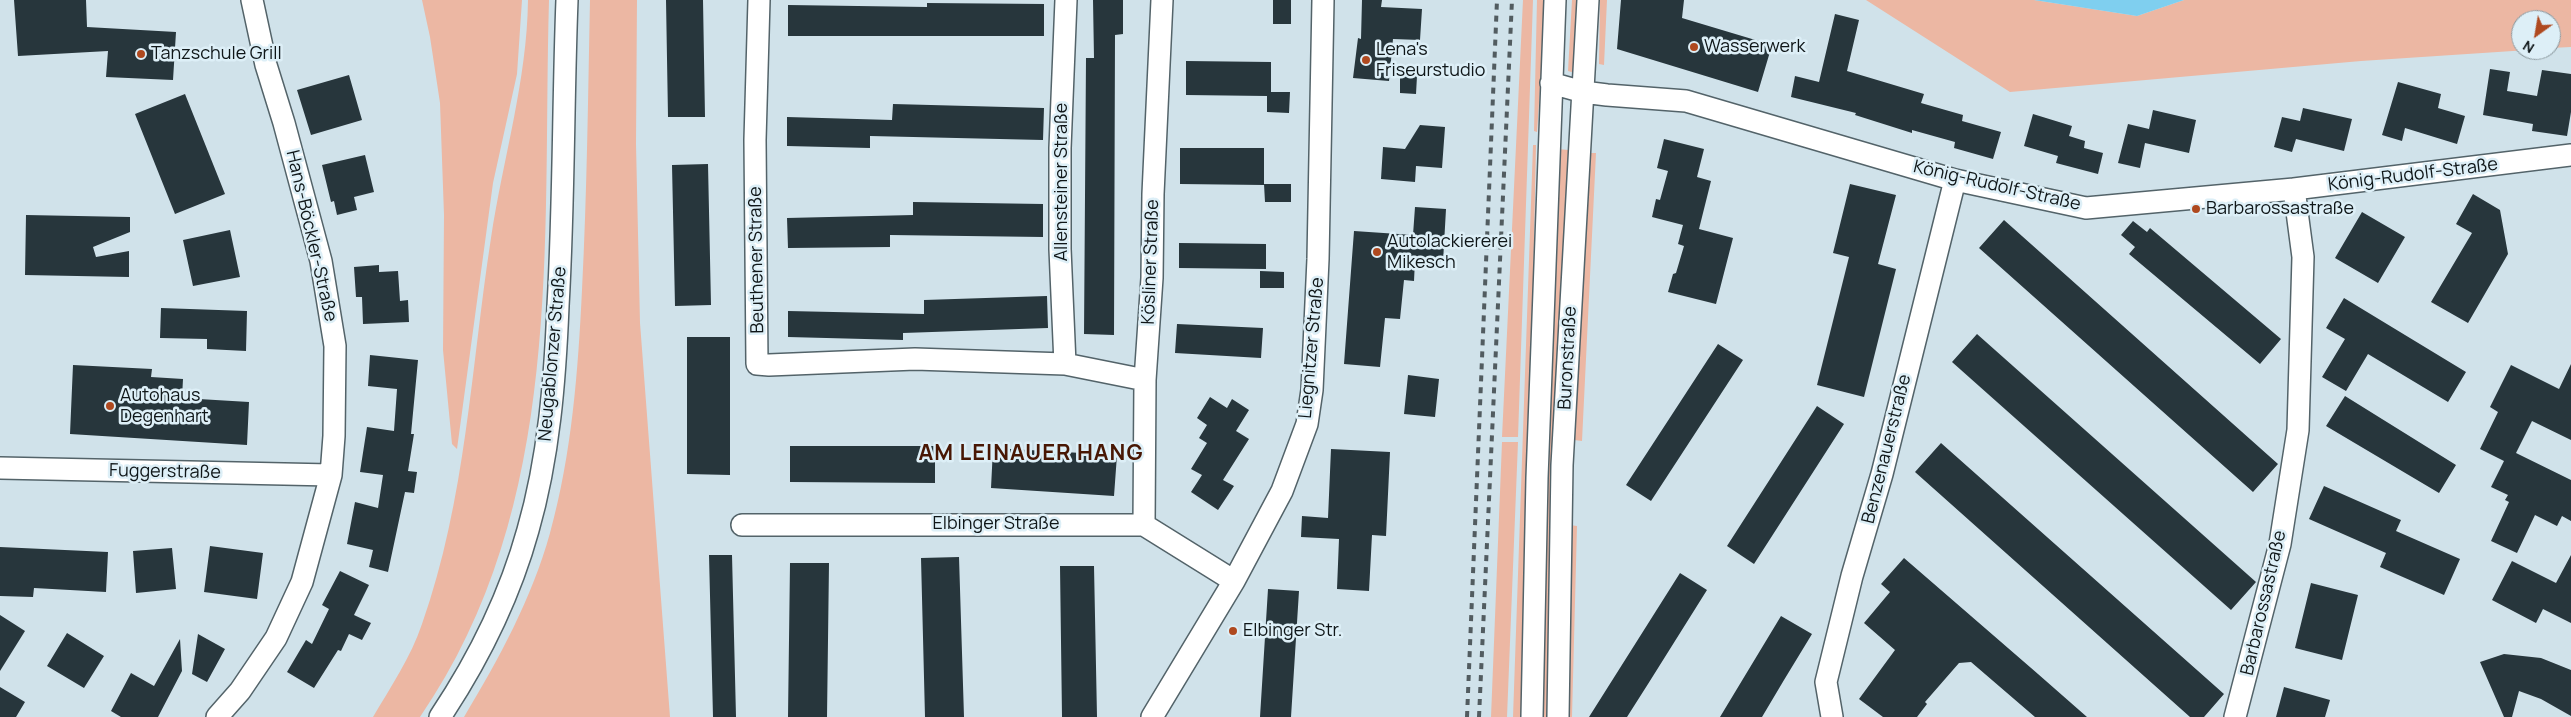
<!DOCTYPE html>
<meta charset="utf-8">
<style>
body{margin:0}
#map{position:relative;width:2571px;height:717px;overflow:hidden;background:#d0e2ea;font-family:Manrope,sans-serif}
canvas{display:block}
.north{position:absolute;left:2511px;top:10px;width:50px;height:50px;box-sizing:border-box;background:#ddeff7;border:1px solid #8b989e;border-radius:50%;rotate:212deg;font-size:14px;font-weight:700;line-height:20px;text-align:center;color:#0f1618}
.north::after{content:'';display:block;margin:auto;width:18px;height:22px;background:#af491f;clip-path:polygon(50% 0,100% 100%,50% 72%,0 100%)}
</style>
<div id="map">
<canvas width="2571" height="717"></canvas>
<div class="north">N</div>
</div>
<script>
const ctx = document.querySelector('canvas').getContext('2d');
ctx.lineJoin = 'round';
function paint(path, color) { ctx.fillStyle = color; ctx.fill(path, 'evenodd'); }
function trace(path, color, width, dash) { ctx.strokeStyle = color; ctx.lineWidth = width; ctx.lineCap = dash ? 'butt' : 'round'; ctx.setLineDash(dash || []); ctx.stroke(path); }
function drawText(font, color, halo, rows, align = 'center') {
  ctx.font = font + ' Manrope,sans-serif'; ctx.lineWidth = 5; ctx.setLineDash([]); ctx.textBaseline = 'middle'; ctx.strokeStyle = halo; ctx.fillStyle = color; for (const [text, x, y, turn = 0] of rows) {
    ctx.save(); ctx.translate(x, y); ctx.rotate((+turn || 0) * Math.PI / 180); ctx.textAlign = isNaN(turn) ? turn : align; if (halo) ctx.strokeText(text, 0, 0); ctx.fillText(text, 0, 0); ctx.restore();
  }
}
const green = new Path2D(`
 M422 0H522L517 74 493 183 457 449 452 444 443 350 444 215 440 103 430 37Z
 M528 0H549C542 244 566 505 420 717H373C390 688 411 657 422 624 466 500 471 367 491 238 503 158 527 81 528 0Z
 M590 0H637L636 144 640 323 670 717H464C499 659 532 598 550 533 572 453 578 372 582 290 587 194 588 97 590 0Z
 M1523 0H1533L1518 437H1502Z
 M1537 0H1546L1537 132 1534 131Z
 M1572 0H1579L1575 73 1568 71Z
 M1600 0H1607L1604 65 1599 64Z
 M1866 0H2034L2137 16 2184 0H2571V47L2551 48V20H2521V50H2528L2361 61 2010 92Z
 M1533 145H1536L1524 717H1513Z
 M1557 149 1569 150 1550 717H1541Z
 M1591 153H1596L1582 441 1574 440Z
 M1502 442H1518L1507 717H1491Z
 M1570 525 1577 526 1572 717H1566Z`);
const water = new Path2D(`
 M2034 0H2184L2137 16Z`);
const building = new Path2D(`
 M14 0H86L87 27 176 32 173 80 106 77 108 51 18 56Z
 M666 0H703L705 117H668Z
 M1093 0H1123V34L1115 35 1114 335 1084 334 1086 58H1094Z
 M1273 0H1291V24H1273Z
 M1362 0H1382L1381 7 1422 9 1420 40 1393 39 1389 81 1353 78 1358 38 1361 39Z
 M1621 0H1684L1682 18 1772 45 1758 92 1617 49Z
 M927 3 1044 4V36H788V5L927 7Z
 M1835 14 1859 20 1847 71 1924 94 1921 103 1963 115 1962 121 2001 132 1993 159 1954 148 1955 142 1912 130V133L1855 115 1856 113 1791 97 1795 76 1819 82Z
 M1186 61 1271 62V92H1290L1289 113 1267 112V96L1186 95Z
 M2490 69 2510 72 2507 91 2537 96 2542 70 2571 74V112L2567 136 2532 131 2533 124 2483 115Z
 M349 75 362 120 311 135 297 90Z
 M1400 76H1417L1416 94 1400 93Z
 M2398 82 2441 94 2438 108 2465 116 2457 144 2405 128 2402 141 2382 135Z
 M185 94 225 194 175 214 135 114Z
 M893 104 1044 108 1043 140 870 136V148L787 146V117L892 120Z
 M2303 108 2352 119 2344 151 2296 139 2292 152 2274 147 2282 117 2300 121Z
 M2153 110 2196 120 2189 153 2145 143 2140 168 2118 163 2128 124 2149 129Z
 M2033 114 2072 126 2069 136 2085 141 2084 148 2103 153 2098 174 2056 163 2058 156 2024 146Z
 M1420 125 1445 127 1442 168 1416 166 1415 182 1381 179 1383 147 1405 149Z
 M1664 139 1704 149 1697 177 1711 181 1699 229 1733 238 1716 304 1668 292 1673 274 1676 273 1684 246 1678 244 1683 225 1652 217 1656 199 1660 200 1668 171 1657 168Z
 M1180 148H1264V185L1180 184Z
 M365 155 374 192 354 197 357 210 337 215 334 201 331 202 322 165Z
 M708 164 711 305 675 306 672 165Z
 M1264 184H1291V202H1265Z
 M1850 184 1896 195 1878 264 1896 269 1864 397 1817 385 1849 257 1833 253Z
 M2473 194 2500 210 2508 254 2468 323 2431 302 2472 233 2456 224Z
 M913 202 1043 204V237L890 235V247L788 248 787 218 913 215Z
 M1415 207 1446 209 1443 262 1415 260 1414 281 1404 280 1400 319 1385 318 1380 367 1344 364 1354 231 1413 235Z
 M2362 212 2405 237 2378 283 2335 258Z
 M26 215 130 217V232L93 247 96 257 129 251V277L25 275Z
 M2004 220 2278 464 2253 492 1979 248Z
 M2133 221 2147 232 2150 228 2281 339 2260 364 2129 254 2135 247 2121 235Z
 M230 230 240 277 193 286 183 240Z
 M1179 243 1266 244V269L1179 268Z
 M379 265V272L398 271 400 301 408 300 409 322 363 324 362 297H356L354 267Z
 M1260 271 1284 272V288H1260Z
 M1047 296 1048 328 903 333V340L788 337V311L924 314V300Z
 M2344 298 2466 372 2448 402 2368 354 2346 391 2322 377 2345 339 2326 328Z
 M161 308 247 311 246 351 207 349V339L160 338Z
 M1177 324 1263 328 1261 358 1175 353Z
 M1977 334 2256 582 2231 610 1952 362Z
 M687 337H730V475L687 474Z
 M1718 344 1743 360 1651 501 1626 485Z
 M370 355 418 360 411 434H414L408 471 417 472 414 493 405 492 388 572 369 567 373 550 347 544 355 502 378 508 383 475 360 472 367 427 394 431 397 389 368 386Z
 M2571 364V440L2532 421 2516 453 2571 480V521L2562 516 2557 526 2535 515 2517 553 2491 541 2509 502 2505 500 2508 495 2491 487 2504 461 2480 449 2498 412 2490 407 2511 365 2559 389Z
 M73 365 152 369 151 377 183 379 182 398 249 402 247 445 70 434Z
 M1408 375 1439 379 1435 417 1404 414Z
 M2345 396 2456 465 2439 493 2326 426Z
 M1210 397 1227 408 1232 399 1249 410 1236 431 1249 439 1223 480 1234 486 1218 510 1191 492 1202 475 1191 469 1207 443 1199 438 1207 425 1197 418Z
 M1817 406 1844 424 1754 564 1727 546Z
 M1941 443 2224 694 2204 717H2190L1915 472Z
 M790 446H935V483L790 482Z
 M993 448 1117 455 1114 496 991 488Z
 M1331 449 1390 452 1386 536 1372 535 1369 591 1337 589 1339 539 1301 537 1302 516 1328 518Z
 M2324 486 2401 520 2396 531 2460 559 2444 595 2380 567 2386 553 2309 519Z
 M210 546 263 553 257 599 204 592Z
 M0 547 108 552 106 592 34 588 33 597 0 596Z
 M172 548 176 589 136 593 133 551Z
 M709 555H732L736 717H713Z
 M2571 555V623L2543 609 2536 623 2492 600 2512 561 2556 583Z
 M959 557 964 717H925L921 558Z
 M1904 558 2038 674 2087 717H2035L1971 662 1959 663 1925 702 1927 704 1917 717H1883L1859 699 1895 650 1864 623 1890 592 1881 584Z
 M790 563H829L827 717H788Z
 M1060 566H1094L1097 717H1062Z
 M340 571 369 585 354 615 371 623 362 640 349 634 341 651 338 650 314 688 287 672 306 640 312 644 329 609 322 605Z
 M1680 573 1707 590 1648 684 1627 717H1589Z
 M2311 583 2358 595 2342 660 2295 648Z
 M1268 589 1299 591 1291 717H1260Z
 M0 615 25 631 0 671Z
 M1781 616 1812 634 1784 680 1762 717H1720Z
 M67 633 104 656 84 688 47 666Z
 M198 634 225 649 207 682 192 674Z
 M180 639 182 671 158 717H121L111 711 131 673 154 686Z
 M2504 654 2541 658 2571 670V716L2541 699 2519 691 2512 717H2504L2480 662Z
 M0 687 25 702 16 717H0Z
 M2284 687 2330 700 2325 717H2276Z`);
const minor = new Path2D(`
 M759 0 755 140 757 364 769 365 915 359 1065 364 1060 249V148L1066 0
 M1551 83 1583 92 1607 95 1686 101 1955 180 2086 208 2294 189 2571 155
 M1065 364 1145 380
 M0 468 331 475
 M742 525H1144L1234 581
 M1144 525 1145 380 1152 278 1153 194 1162 0
 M217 717 240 691 276 638 302 582 331 475 334 436 335 346 321 261 284 123 266 65 252 0
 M440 717C478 660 510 595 528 530 549 457 555 380 558 306 564 204 563 102 567 0
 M1152 717 1234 581 1282 491 1307 424 1312 390 1318 259 1323 0
 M1532 717 1537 478 1555 0
 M1558 717 1562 465 1588 0
 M1832 717 1826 682 1852 576 1882 474 1955 180
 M2235 717 2280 544 2298 430 2303 257 2294 189`);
const rail = new Path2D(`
 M1467 717 1497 0
 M1479 717 1512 0`);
const markers = [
 [1694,47,5,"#af491f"],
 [141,54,5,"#af491f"],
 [1366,60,5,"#af491f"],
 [2196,209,5,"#af491f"],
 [1377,252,5,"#af491f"],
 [110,406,5,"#af491f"],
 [1233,631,5,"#af491f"]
];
const poiNames = [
 ["Wasserwerk",1704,47],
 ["Lena's",1376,50],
 ["Friseurstudio",1376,71],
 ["Tanzschule Grill",151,54],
 ["Barbarossastraße",2206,209],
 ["Autolackiererei",1387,242],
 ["Mikesch",1387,263],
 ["Autohaus",120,396],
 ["Degenhart",120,417],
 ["Elbinger Str.",1243,631]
];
const streetNames = [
 ["König-Rudolf-Straße",2413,175,-7],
 ["Allensteiner Straße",1062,182,-90],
 ["König-Rudolf-Straße",1997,186,13],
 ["Hans-Böckler-Straße",311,236,77],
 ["Beuthener Straße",757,260,-91],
 ["Kösliner Straße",1151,262,-88],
 ["Liegnitzer Straße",1312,348,-85],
 ["Neugablonzer Straße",553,354,-85],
 ["Buronstraße",1568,358,-87],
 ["Benzenauerstraße",1887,449,-76],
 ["Fuggerstraße",165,472,1],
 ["Elbinger Straße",996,524],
 ["Barbarossastraße",2264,603,-77]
];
const districtNames = [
 ["AM LEINAUER HANG",1031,454]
];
paint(green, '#ecb7a3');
paint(water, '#7fcfef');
paint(building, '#27363c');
trace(minor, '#536369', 24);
trace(minor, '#fff', 21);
trace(rail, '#525c60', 4, [6, 6]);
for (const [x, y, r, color] of markers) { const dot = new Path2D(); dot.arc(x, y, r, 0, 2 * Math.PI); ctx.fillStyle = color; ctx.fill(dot); trace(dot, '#ddeff7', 2); }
drawText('18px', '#0f1618', '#ddeff7', poiNames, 'left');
drawText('18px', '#0f1618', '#ddeff7', streetNames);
ctx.letterSpacing = '1px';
drawText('bold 22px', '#481704', '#ddeff7', districtNames);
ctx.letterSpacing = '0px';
</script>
